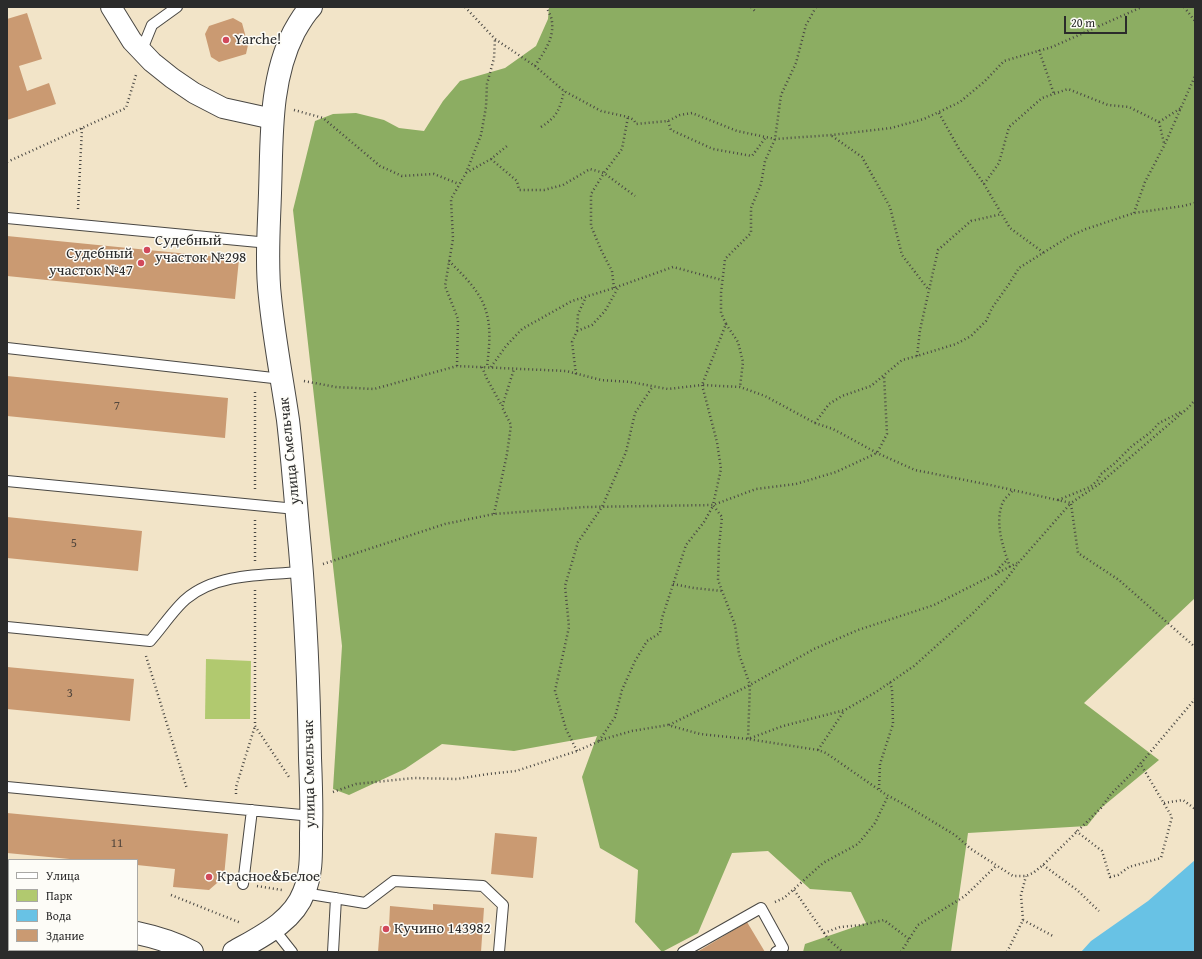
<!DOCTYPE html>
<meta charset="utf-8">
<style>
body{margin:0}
#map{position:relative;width:1202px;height:959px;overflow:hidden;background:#f2e4c8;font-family:"Gentium Book Plus",serif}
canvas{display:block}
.frame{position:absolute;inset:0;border:8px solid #2b2b2b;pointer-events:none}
.legend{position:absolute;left:8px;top:859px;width:130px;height:92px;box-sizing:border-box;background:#fdfcf7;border:1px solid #a9a8a5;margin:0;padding:5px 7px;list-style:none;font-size:12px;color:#2b2b2b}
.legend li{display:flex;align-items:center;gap:8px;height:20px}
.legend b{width:20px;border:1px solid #a9a8a5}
.scale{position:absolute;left:1064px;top:16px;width:63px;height:18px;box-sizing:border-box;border:2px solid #2b2b2b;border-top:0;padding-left:5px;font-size:12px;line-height:14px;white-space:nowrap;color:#2b2b2b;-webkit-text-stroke:3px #fdfcf7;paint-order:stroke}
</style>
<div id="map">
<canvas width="1202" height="959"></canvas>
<div class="frame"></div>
<ul class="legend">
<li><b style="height:5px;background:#fff"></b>Улица</li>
<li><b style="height:11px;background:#b1c96f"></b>Парк</li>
<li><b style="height:11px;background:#68c2e5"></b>Вода</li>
<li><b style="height:11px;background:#ca9a72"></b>Здание</li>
</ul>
<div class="scale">20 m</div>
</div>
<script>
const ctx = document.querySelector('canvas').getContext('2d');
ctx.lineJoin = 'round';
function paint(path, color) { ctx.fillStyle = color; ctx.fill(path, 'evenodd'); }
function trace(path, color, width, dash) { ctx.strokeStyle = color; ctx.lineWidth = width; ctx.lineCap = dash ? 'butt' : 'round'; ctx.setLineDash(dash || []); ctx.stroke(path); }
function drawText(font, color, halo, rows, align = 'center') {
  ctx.font = font + ' "Gentium Book Plus",serif'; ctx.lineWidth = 3; ctx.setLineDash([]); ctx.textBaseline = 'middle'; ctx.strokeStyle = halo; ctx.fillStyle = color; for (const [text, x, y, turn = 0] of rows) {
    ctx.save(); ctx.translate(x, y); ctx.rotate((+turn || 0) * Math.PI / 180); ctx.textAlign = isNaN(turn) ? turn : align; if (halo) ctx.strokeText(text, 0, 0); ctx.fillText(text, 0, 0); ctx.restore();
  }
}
const green = new Path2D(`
 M206 659 251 661 250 719H205Z`);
const forest = new Path2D(`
 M549 7H1195V598L1084 703 1159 760 1101 808 1087 826 968 833 951 952H803L805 944 866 923 851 892 810 889 768 851 732 853 698 933 662 952 635 922 638 870 600 848 582 777 597 736 514 751 442 744 405 769 349 795 333 789 342 646 293 210 315 121 333 114 356 113 384 120 399 128 424 131 443 101 460 81 505 68 536 46 548 19Z`);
const water = new Path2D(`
 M1195 860V952H1081L1091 941 1148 901Z`);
const building = new Path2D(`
 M27 13 42 59 19 66 27 91 49 83 56 104 7 120V19Z
 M233 18 242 23 248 45 246 54 219 62 211 57 205 34 209 26Z
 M7 236 239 259 235 299 7 276Z
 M7 376 228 398 225 438 7 416Z
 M7 517 142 531 138 571 7 558Z
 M7 667 134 679 130 721 7 709Z
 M7 813 228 834 224 877 209 890 173 887 175 869 137 865V860H80L7 853Z
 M495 833 537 837 533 878 491 874Z
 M433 904 484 908 481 952H378L380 926 389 927 390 906 433 910Z
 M747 922 765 952H697Z`);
const path = new Path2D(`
 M465 7 495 39 535 66 564 91 601 111 628 117 634 120 636 124 668 121 680 115 692 113 737 131 775 139 832 135 891 128 924 119 960 102 985 81 1004 61 1052 47 1142 7
 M751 7 755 11
 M816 7 806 25 796 63 781 95 775 139 765 161 761 184 751 208V233L725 259 721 293V313L726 324 702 385 740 387 765 396 815 423 833 429 877 453 915 470 990 485 1071 503 1099 484 1188 408 1195 400
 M1184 7 1195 21
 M1039 50 1054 94
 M535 66C544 52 554 39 552 22 552 17 548 12 547 7
 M294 110 323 118 380 166 402 176 434 174 459 184
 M939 113 959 149 984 184 1010 228 1044 253
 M668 121 671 130 713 149 752 156 766 137
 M1159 122 1181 108
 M1159 122 1164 143
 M541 127C557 117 560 109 564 91
 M832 136 862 157 890 207 902 255 928 289
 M491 159 517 181 519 190H544L563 185 590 169 604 173 635 196
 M7 162 126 108 136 75
 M466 173 491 159 507 146
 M984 184 999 163 1009 127 1042 98 1068 89 1108 105 1129 107 1159 122
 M78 209 82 128
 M1134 213 1145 182 1165 144 1195 76
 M449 261C462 274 479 290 485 308 492 327 489 348 487 367
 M614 288 612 271 602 252 591 226V194L604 173 622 149 628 117
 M726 324 738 342 743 362 740 387
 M577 331 592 325 605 311 619 286
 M917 356 920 330 938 250 971 221 1002 214
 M457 366 458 319 445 286 453 239 451 199 466 173 481 135 486 107 487 84 494 58 495 39
 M482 367 487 379 502 406
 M491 367 506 346 522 329 572 301 614 288 673 267 722 280
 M576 374 572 342 577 331 578 314 586 297
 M304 381 336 387 374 389 457 366 566 371 601 380 630 382 668 389 702 385 717 442 721 469 713 505 722 517 719 546 718 580 735 625 739 654 750 685 748 739 783 726 845 710 876 692 914 666 973 613 1005 581 1019 562 1071 503
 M255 392V489
 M815 423 829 404 842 396 871 386 902 360 917 356 956 344 971 336 986 321 992 308 1009 284 1019 268 1070 236 1086 229 1134 213 1183 206 1195 203
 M1058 500 1090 487 1098 480 1101 474 1115 463 1132 446 1151 432 1159 423 1181 412
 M1071 504 1078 553 1119 580 1195 647
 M494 514 507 454 511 425 502 407 514 369
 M255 561V520
 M323 564 445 524 494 514 585 507 713 505 756 489 796 484 836 472 877 453 887 434 884 375
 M1010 567C1003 547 994 522 1003 502 1005 498 1010 494 1013 490
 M996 575 1000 567 1007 560
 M673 584 694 588 722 591
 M255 590V726L289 777
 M146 656 187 789
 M669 725 750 685 814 649 858 630 934 605 1017 563
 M599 741 615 717 622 690 635 661 647 641 660 633 662 618 686 545 704 522 713 506
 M818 750 844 711
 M577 751 566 729 555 691 569 627 565 586 578 542 602 507 626 452 635 413 653 386
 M879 789 880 764 893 724 892 689 890 682
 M333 792 356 784 414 778 457 779 488 774 516 771 577 751 604 739 632 731 668 725 700 734 748 739 818 750 826 753 885 794 907 806 955 835 971 849 1013 876H1026L1033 873 1043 865 1101 808 1111 794 1136 769 1195 699
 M236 794V787L255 726
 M1164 803 1183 800 1195 809
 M1076 831 1102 851 1110 877 1118 875 1129 867 1161 858 1172 817 1140 763
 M1043 865 1077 890 1099 911
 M257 886 282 890
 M794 890 829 940 843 952
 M171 895 241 923
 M775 902 784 898 823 863 858 844 875 823 888 796
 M1023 920 1053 936
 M824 933 840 927 862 925 884 920 909 939
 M91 950 106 952
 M901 952 918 925 965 896 997 865
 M1007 952 1023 920 1021 895 1026 876`);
const lane = new Path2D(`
 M141 52 152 25 177 7
 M7 218 269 243
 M7 348 282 379
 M7 481 296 509
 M7 627 150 641C161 629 174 609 186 599 216 573 264 575 302 572
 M7 787 312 816
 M243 884 252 810
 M304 893 365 903 394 881 483 886 503 905 499 952
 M273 928 292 952
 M333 952 336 898
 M683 952 761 908 783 948 776 952`);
const street = new Path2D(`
 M111 7 132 41 152 62 172 78 194 93 223 108 273 119`);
const secondary = new Path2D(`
 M7 917H9
 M137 933C156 937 175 943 192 952
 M234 952C260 937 293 922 304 892 312 873 311 853 311 833 312 808 311 783 310 758 309 689 306 619 300 549 296 507 293 463 288 420 282 379 274 338 270 297 266 263 269 227 270 193 272 139 269 81 294 32 299 23 304 14 311 7`);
const markers = [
 [226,40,4,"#d1495b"],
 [147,250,4,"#d1495b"],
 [141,263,4,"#d1495b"],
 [209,877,4,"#d1495b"],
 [386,929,4,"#d1495b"]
];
const numberNames = [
 ["7",117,407],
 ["5",74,544],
 ["3",70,694],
 ["11",117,844]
];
const poiNames = [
 ["Yarche!",234,40],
 ["Судебный",155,241],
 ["участок №298",155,258],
 ["Судебный",133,254,"right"],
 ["участок №47",133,271,"right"],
 ["Красное&Белое",217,877],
 ["Кучино 143982",394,929]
];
const streetNames = [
 ["улица Смельчак",290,451,-96],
 ["улица Смельчак",310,774,-91]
];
paint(green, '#b1c96f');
paint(forest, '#8cad62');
paint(water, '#68c2e5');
paint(building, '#ca9a72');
trace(lane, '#494743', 12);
trace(street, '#494743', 22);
trace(secondary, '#494743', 24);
trace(path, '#494743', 2.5, [1, 3]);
trace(lane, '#fff', 10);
trace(street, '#fff', 20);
trace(secondary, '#fff', 22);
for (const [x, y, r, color] of markers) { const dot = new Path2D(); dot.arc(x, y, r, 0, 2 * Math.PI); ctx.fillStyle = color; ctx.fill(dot); trace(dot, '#fdfcf7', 1.5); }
drawText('13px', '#53473d', null, numberNames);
drawText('15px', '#2b2b2b', '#fdfcf7', poiNames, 'left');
drawText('15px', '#2b2b2b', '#fdfcf7', streetNames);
</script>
